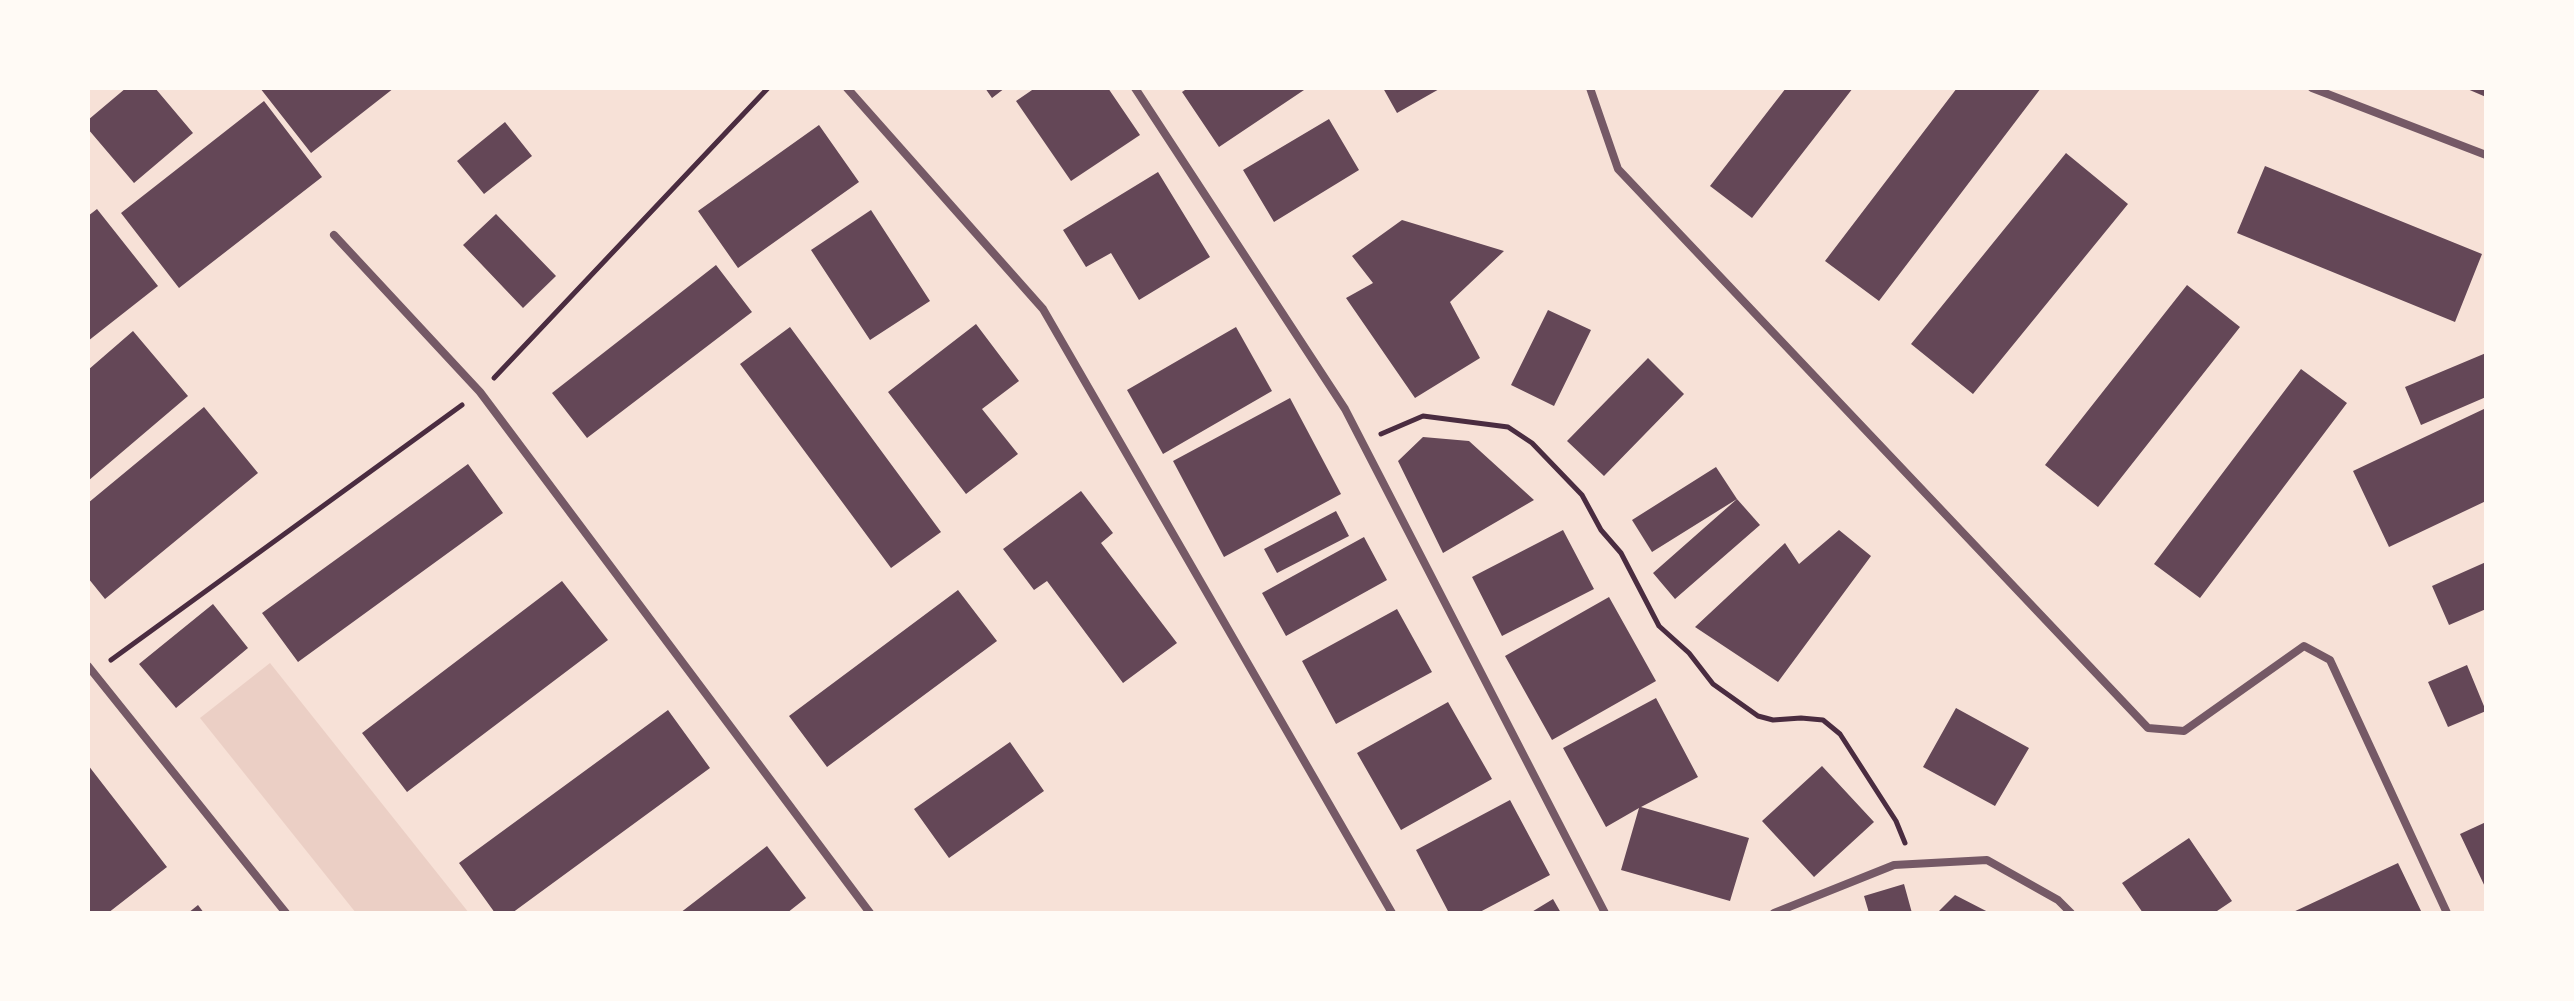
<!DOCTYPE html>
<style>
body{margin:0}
#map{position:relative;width:2574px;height:1001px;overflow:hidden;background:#f7e1d7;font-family:Montserrat,sans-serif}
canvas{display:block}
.frame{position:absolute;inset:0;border:90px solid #fffaf5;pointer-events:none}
</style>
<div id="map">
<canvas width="2574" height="1001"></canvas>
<div class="frame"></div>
</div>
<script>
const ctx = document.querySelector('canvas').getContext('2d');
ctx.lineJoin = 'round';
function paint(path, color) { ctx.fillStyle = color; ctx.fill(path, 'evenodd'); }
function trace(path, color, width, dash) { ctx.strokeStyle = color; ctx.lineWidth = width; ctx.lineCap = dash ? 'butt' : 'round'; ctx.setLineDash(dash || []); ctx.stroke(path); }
const green = new Path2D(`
 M270 663 469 913H356L200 718Z`);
const building = new Path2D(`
 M126 88H155L193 133 134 183 88 129V120Z
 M260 88H394L311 153Z
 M985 88H1005L992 98Z
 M1035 88H1108L1140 135 1071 181 1016 101Z
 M1188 88H1307L1219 147 1182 92Z
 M1383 88H1441L1397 113Z
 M1786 88H1853L1752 218 1710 186Z
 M1957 88H2041L1879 301 1825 261Z
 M2465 88H2486V97Z
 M264 101 322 177 179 288 121 213Z
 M1329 119 1359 170 1274 222 1243 170Z
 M505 122 532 156 484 194 457 161Z
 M819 125 859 182 738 268 698 211Z
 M2066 153 2128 204 1973 394 1911 344Z
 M2265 166 2482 254 2455 322 2237 233Z
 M1158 172 1210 257 1139 300 1111 253 1086 267 1063 230Z
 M97 209 158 286 88 341V216Z
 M871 210 930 301 870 340 811 250Z
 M496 214 556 276 523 308 463 245Z
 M1402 220 1504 251 1450 302 1480 358 1415 398 1346 298 1373 283 1352 256Z
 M716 265 752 312 587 438 552 393Z
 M2187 285 2240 327 2098 507 2045 465Z
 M1548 310 1591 330 1554 406 1511 385Z
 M976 324 1019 381 982 409 1018 454 966 494 888 392Z
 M790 327 941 532 891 568 740 364Z
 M1236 327 1272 391 1163 454 1127 390Z
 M133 331 188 396 88 481V370Z
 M2486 353V397L2421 425 2405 387Z
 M1648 358 1684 394 1604 476 1567 441Z
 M2301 369 2347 403 2200 598 2154 564Z
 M1290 398 1341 494 1224 557 1173 461Z
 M204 407 258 473 105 599 88 578V503Z
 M2486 408V501L2389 547 2353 471Z
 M1423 437 1469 441 1534 500 1443 553 1398 461Z
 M468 464 503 513 298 662 262 613Z
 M1716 467 1737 499 1652 552 1632 520Z
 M1081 491 1113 533 1101 543 1177 643 1123 683 1047 581 1034 590 1003 549Z
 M1737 499 1760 525 1675 599 1653 573Z
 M1336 511 1349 536 1277 573 1264 549Z
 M1563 530 1594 589 1502 636 1472 577Z
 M1839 530 1871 556 1778 682 1695 627 1785 543 1799 564Z
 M1364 537 1387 580 1286 636 1262 593Z
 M2486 562V609L2449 625 2432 586Z
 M562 581 608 640 407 792 362 733Z
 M958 590 997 641 827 767 789 716Z
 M1609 597 1656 681 1552 740 1505 656Z
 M213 604 248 648 176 708 139 664Z
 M1397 609 1432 672 1336 724 1302 661Z
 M2467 665 2486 711 2448 727 2428 682Z
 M1656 698 1698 777 1641 807 1749 838 1730 901 1621 870 1639 808 1606 827 1563 748Z
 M1448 702 1492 779 1401 830 1357 753Z
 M1956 708 2029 748 1995 806 1923 767Z
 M668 710 710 768 512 913H495L459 863Z
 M1010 742 1044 791 949 858 914 809Z
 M88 765 167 867 108 913H88Z
 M1822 766 1874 822 1814 877 1762 821Z
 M1510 800 1550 875 1478 913H1449L1416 850Z
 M2486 822V889L2460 834Z
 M2189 838 2232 901 2214 913H2143L2122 883Z
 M767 846 806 898 787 913H680Z
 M2398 863 2422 913H2291Z
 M1904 884 1912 913H1869L1864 896Z
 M1955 895 1990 913H1937Z
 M1553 899 1561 913H1530Z
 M198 905 204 913H188Z`);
const path = new Path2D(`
 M494 378 768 88
 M1381 434 1423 416 1508 427 1532 443 1582 495 1601 530 1621 553 1659 626 1689 653 1713 684 1758 716 1773 720 1801 718 1823 720 1840 734 1896 821 1905 843
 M111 660 462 405`);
const minor = new Path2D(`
 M847 88 1043 309 1392 913
 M1135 88 1345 409 1605 913
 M1590 88 1618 169 2148 728 2184 731 2304 646 2330 660 2447 913
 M2312 88 2486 155
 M334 235 480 392 870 913
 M88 666 286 913
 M1774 913 1894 865 1987 860 2058 900 2071 913`);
paint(green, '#ebcfc5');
paint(building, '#644757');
trace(path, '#4a2c40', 5);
trace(minor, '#755966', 8);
</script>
